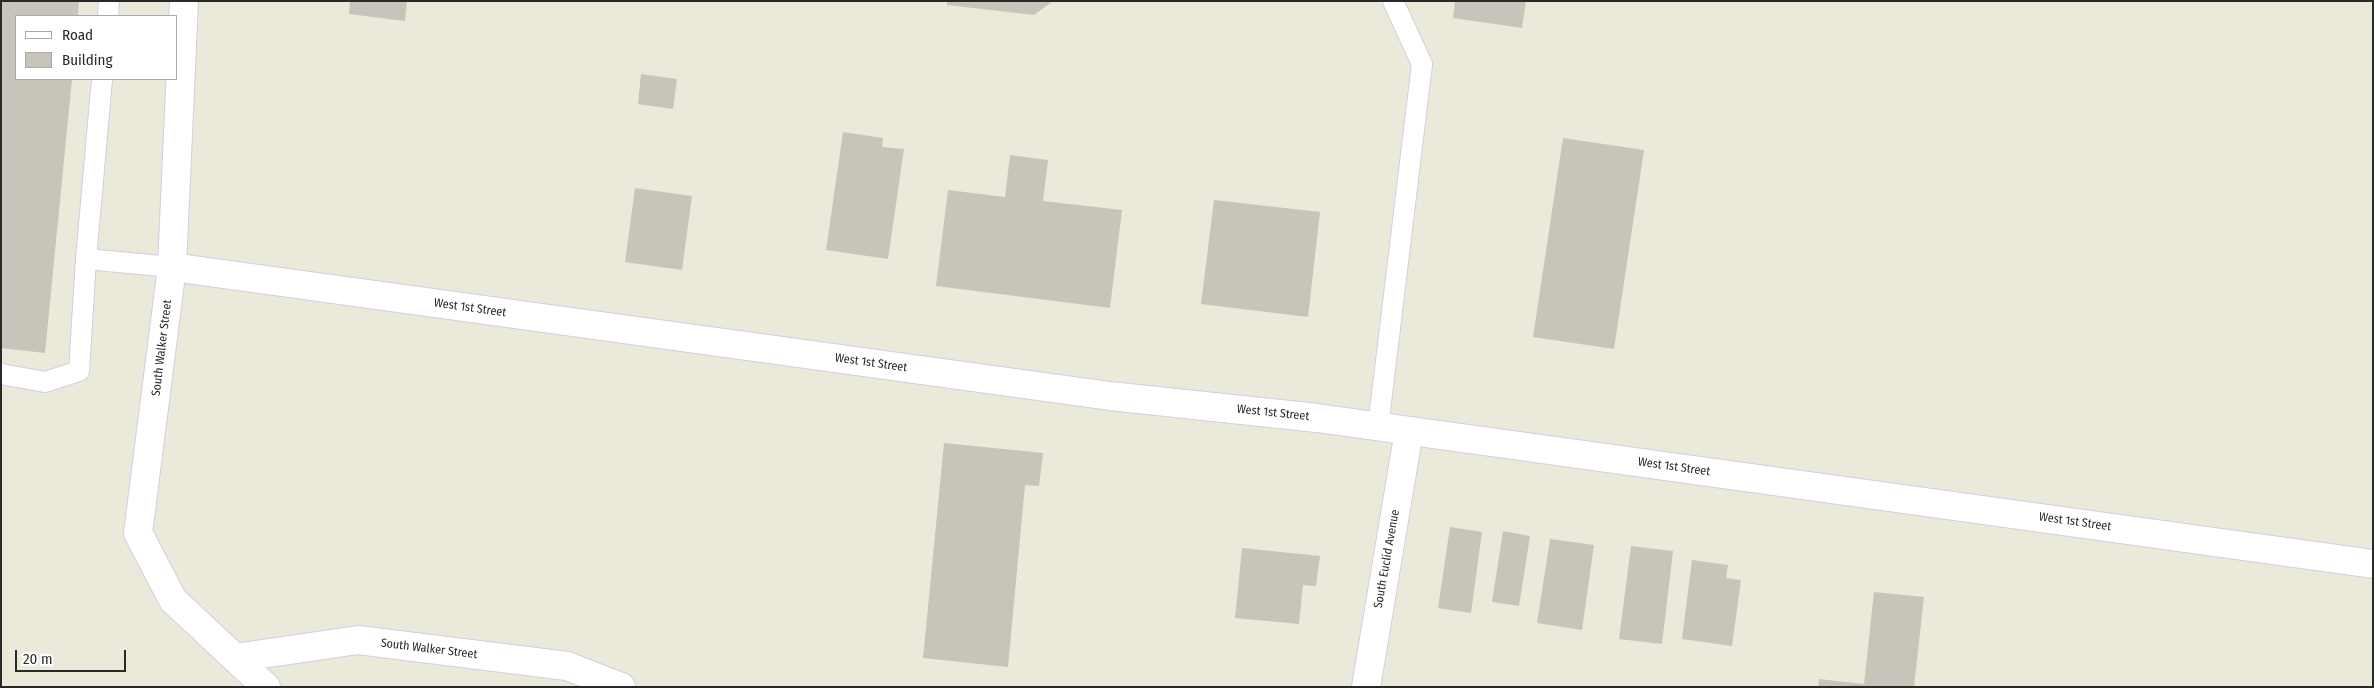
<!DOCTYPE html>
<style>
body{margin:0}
#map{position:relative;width:2374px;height:688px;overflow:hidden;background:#ebe9da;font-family:"Fira Sans Condensed",sans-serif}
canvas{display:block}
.frame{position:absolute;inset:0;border:2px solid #292929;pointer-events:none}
.legend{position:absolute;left:15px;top:15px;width:162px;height:65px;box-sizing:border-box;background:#fff;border:1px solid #a9a9a9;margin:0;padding:6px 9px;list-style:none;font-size:15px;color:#292929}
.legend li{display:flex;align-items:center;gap:10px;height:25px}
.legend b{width:25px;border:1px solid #a9a9a9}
.scale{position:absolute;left:15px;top:650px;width:111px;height:22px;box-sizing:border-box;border:2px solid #292929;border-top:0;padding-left:6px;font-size:15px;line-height:18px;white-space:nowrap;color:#292929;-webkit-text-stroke:4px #fff;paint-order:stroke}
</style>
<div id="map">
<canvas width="2374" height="688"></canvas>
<div class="frame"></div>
<ul class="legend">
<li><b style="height:6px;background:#fff"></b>Road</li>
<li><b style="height:14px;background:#c7c5ba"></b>Building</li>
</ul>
<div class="scale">20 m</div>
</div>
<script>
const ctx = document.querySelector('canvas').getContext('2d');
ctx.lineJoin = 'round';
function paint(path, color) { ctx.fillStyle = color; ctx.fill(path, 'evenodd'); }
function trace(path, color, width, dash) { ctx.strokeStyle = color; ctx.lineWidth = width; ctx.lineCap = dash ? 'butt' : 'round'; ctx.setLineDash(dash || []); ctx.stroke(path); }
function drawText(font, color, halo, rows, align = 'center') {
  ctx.font = font + ' "Fira Sans Condensed",sans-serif'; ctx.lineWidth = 4.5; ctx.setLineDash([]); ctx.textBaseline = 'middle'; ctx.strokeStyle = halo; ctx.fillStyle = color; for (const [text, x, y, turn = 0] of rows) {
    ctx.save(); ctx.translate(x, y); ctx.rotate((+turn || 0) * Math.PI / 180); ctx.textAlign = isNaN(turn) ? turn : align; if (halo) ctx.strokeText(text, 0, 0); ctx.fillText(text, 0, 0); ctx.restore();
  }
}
const building = new Path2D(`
 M1 1H79L78 16H16V79H72L45 353 1 348Z
 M350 1H407L405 21 349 14Z
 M947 1H1053L1034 15 947 5Z
 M1455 1H1526L1522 28 1453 18Z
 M641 74 677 79 673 109 638 104Z
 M843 132 883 138 882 147 904 149 888 259 826 250Z
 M1563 138 1644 150 1614 349 1533 337Z
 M1010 155 1048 160 1043 201 1122 210 1110 308 936 286 948 190 1005 197Z
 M635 188 692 196 682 270 625 262Z
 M1214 200 1320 212 1308 317 1201 304Z
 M944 443 1043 453 1039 486 1025 485 1008 667 923 658Z
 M1450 527 1482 532 1471 613 1438 608Z
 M1503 531 1530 536 1519 606 1492 602Z
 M1550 539 1594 545 1582 630 1537 623Z
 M1631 546 1673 551 1662 644 1619 639Z
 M1242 548 1320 556 1316 586 1303 585 1299 624 1235 618Z
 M1692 560 1728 565 1726 578 1741 580 1732 646 1682 639Z
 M1874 592 1924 597 1914 687H1818L1819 679 1864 684Z`);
const service = new Path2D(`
 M108 16 109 1
 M102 79 86 259 172 267
 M1 374 45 382 79 371 86 259
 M1378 427 1422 64 1393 1`);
const minor = new Path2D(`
 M172 267 138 533 173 600 266 687
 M235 658 358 640 567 666 621 687
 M1366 687 1409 431`);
const tertiary = new Path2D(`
 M184 1 172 267 1110 396 1317 418 2373 564`);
const streetNames = [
 ["West 1st Street",470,308,8],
 ["South Walker Street",162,348,-83],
 ["West 1st Street",871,363,8],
 ["West 1st Street",1273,413,6],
 ["West 1st Street",1674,467,8],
 ["West 1st Street",2075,522,8],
 ["South Euclid Avenue",1387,559,-80],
 ["South Walker Street",429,649,7]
];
paint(building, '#c7c5ba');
trace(service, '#d1cfe2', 22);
trace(minor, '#d1cfe2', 30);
trace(tertiary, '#d1cfe2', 30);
trace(service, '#fff', 20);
trace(minor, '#fff', 28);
trace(tertiary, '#fff', 28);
drawText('12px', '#292929', '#fff', streetNames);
</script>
